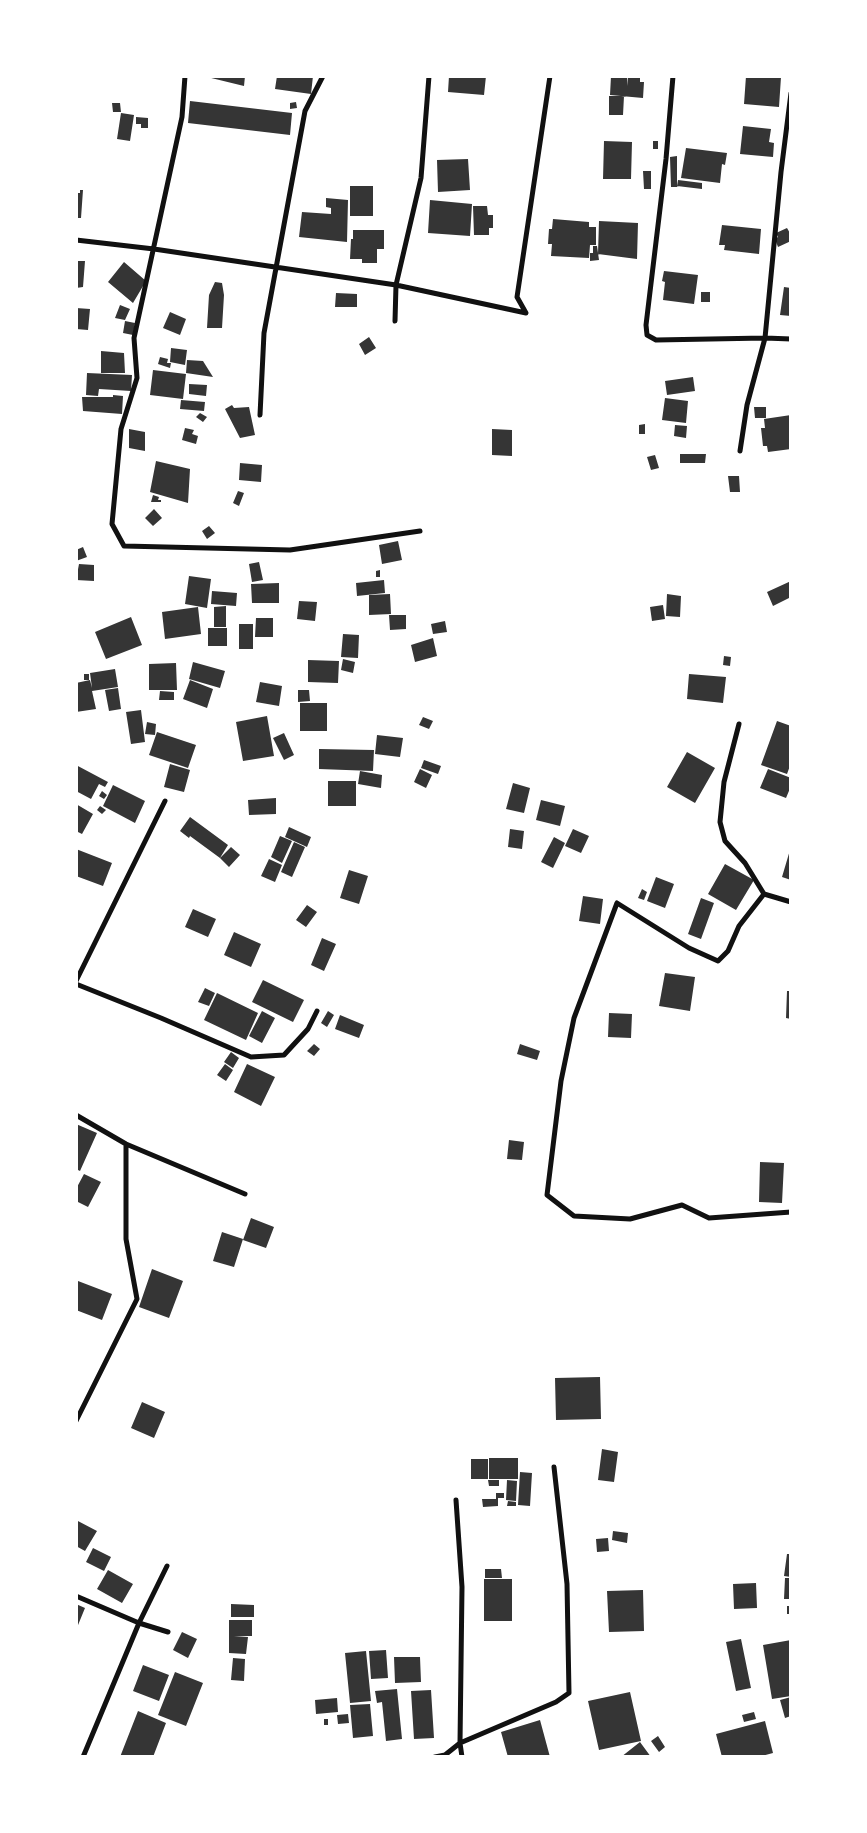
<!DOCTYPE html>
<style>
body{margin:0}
#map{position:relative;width:867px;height:1833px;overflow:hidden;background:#fff;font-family:"Alegreya Sans",sans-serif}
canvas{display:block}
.frame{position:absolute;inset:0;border:78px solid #fff;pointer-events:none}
</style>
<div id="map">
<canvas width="867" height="1833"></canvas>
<div class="frame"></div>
</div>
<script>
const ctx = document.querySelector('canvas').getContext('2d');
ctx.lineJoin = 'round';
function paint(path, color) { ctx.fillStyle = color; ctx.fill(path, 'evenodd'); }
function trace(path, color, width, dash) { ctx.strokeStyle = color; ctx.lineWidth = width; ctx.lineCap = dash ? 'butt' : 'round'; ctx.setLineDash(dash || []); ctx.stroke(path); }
const building = new Path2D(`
 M203 76H245L244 86Z
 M277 76H313L311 94 275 89Z
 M449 76H486L484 95 448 92Z
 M611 76H627L628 86V76H640V82H644L643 98 610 95Z
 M746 76 781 77 779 107 744 104Z
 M609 96H624L623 115H609Z
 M190 101 292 113 290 135 188 123Z
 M296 102 297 108 290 109V103Z
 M112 103H120L121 112H113Z
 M121 113 134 115 130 141 117 139Z
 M136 117 148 118V128H141V124H136Z
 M743 126 771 129 769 142 774 143 773 157 740 154Z
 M604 141 632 142 631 179H603Z
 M653 141H658V149H653Z
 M686 148 727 153 725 165 722 164 720 183 681 178Z
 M677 156V187H671L670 157Z
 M468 159 470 190 438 192 437 160Z
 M643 171H651V189H644Z
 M678 180 702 183V189L677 186Z
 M350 186H373V216H350Z
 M80 190H83L81 218H76V193H80Z
 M326 198 348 200 347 242 299 237 302 212 331 214V208L326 207Z
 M430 200 472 204 470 236 428 233Z
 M473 206H487L488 215H493V228H489V235H474Z
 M553 219 589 222V227H596V245H590L589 258 551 256 552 244H548L549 229H552Z
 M599 221 638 223 637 259 598 254Z
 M722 225 761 229 759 254 724 250 725 245H719Z
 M787 228 791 235V241L778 247 775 239 778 237 776 233Z
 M353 230H384V249H377V263H362V259H350L351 239H353Z
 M593 246H597L599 260 590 261V253H593Z
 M76 256H78V261H85L83 287 76 288Z
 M124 262 146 281 133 303 108 282Z
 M664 271 698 275 694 304 663 300 665 282 662 281Z
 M215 282 222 283 224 295 222 328H207L209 295Z
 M784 287 791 288V316L780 315Z
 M701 292H710V302H701Z
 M336 293 357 294V307H335Z
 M120 305 130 309 125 320 115 318Z
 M76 308 90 309 88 330 76 329Z
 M170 312 186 319 180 335 163 328Z
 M125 321 135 323 133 335 123 333Z
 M369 337 376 348 365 355 359 344Z
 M171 348 187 350 185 365 170 362Z
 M101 351 124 353 125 373H101Z
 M160 357 168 359 167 363H171L170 368 158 364Z
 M187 360 203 361 213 377 186 373Z
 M153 370 186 374 183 399 150 395Z
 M87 373 132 375 131 391 99 389 98 396 86 395Z
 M693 377 695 391 667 395 665 381Z
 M189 384 207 385 206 396 189 394Z
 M113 395 123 396 122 414 83 411 82 397H113Z
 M665 398 688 401 686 423 662 420Z
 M181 400 205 402 204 411 180 409Z
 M232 405 234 408 249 407 255 435 240 438 225 409Z
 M754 407H766V418H755Z
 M200 413 207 417 203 422 196 417Z
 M791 415V449L768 452 767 446H763L761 428H765L764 419Z
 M645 424V434H639V425Z
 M675 425 687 426 686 438 674 436Z
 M185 428 194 430 192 434 198 436 196 444 182 440Z
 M129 429 145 432V451L129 448Z
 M492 429 512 430V456L492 455Z
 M680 454H706L705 463H680Z
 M655 455 659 468 651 470 647 457Z
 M156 461 190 469 188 503 150 492Z
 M240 463 262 465 261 482 239 480Z
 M728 476H739L740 492H730Z
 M238 491 244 493 239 506 233 503Z
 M153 495 159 497 158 500H161V502H151Z
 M154 509 162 518 153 526 145 518Z
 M209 526 215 533 207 539 202 531Z
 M398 541 402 560 382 564 379 545Z
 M83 547 87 557 76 561V550Z
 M259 562 263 580 252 582 249 564Z
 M79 564 94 565V581L76 580Z
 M380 570V577H376V571Z
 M189 576 211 579 207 608 185 604Z
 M384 580 385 593 357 596 356 583Z
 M791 581V597L773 606 767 592Z
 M279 583V603H252L251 584Z
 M212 591 237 593 236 606 211 604Z
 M390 594 391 614 369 615V595Z
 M667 594 681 596 680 617 666 616Z
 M299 601 317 602 315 621 297 619Z
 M663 605 665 619 652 621 650 607Z
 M226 606V627H214V607Z
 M198 607 201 634 165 639 162 612Z
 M389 615H406V629L390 630Z
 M131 617 142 645 106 659 95 632Z
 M256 618H273V637H255Z
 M445 621 447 632 433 634 431 624Z
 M239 624H253V649H239Z
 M208 628H227V646H208Z
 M343 634 359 635 358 658 341 657Z
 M433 638 437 656 415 662 411 645Z
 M724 656 731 657 730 666 723 665Z
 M343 659 355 662 353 673 341 670Z
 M308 660 339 661 338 683 308 682Z
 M193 662 225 671 220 688 189 679Z
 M176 663 177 690H149V664Z
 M115 669 118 687 92 691 96 709 76 712V683L90 680 92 688 90 673Z
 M84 674H89V680H84Z
 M689 674 726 677 723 703 687 699Z
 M190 680 213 689 207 708 183 699Z
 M260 682 282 686 279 706 256 702Z
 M118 688 121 709 109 711 105 690Z
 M298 690H309L310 701 298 702Z
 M160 691 174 692V700H159Z
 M300 703H327V731H300Z
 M141 710 145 742 131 744 126 712Z
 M267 716 274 756 243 761 236 722Z
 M423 717 433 721 429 729 419 725Z
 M777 721 791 726V763L787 774 761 765Z
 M147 722 156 724 155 735 145 734Z
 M157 732 196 745 188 768 149 755Z
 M284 733 294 755 284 760 273 738Z
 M377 735 403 738 400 757 375 754Z
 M319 749 374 750 373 771 319 769Z
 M687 752 715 768 695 803 667 787Z
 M424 760 441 766 438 774 421 768Z
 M170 764 190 770 184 792 164 787Z
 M76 765 108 782 105 787 99 784 91 799 76 791Z
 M420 769 432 775 426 788 414 782Z
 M768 769 791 778V786L786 798 760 788Z
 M360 771 382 775 381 788 358 784Z
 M328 781H356V806H328Z
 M513 783 530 788 524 813 506 809Z
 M113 785 145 801 135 823 103 806Z
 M102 791 107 795 104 799 99 796Z
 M276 798V814L249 815 248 800Z
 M541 800 565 806 560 826 536 820Z
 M76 804 93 814 82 834 76 831Z
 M100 806 106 810 102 814 97 810Z
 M190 817 228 845 220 858 190 836 189 838 180 831Z
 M289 827 311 837 307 847 285 837Z
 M510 829 524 831 522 849 508 847Z
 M573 829 589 836 581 853 565 846Z
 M280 836 292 841 282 863 271 857Z
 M554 837 565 843 553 868 541 862Z
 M294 842 305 847 292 877 281 872Z
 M231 847 240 855 229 867 220 858Z
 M76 849 112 863 103 886 76 876Z
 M790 850H791V880L782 877Z
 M269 859 282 865 275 882 261 876Z
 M725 864 754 880 736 910 708 894Z
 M349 870 368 876 359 904 340 898Z
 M656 877 674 884 665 908 647 901Z
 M642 889 647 892 644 900 638 898Z
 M583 896 603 899 600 924 579 921Z
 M701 898 714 903 701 939 688 934Z
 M307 905 317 912 306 927 296 920Z
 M193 909 216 919 208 937 185 927Z
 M234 932 261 944 251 967 224 955Z
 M322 938 336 944 324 971 311 965Z
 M789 953H791V967H789Z
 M665 973 695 977 690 1011 659 1006Z
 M263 980 304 1000 293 1022 252 1002Z
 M205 988 215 993 209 1006 198 1002Z
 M787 991H791V1019L786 1018Z
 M217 993 258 1013 246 1040 204 1020Z
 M262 1011 275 1018 262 1043 249 1036Z
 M328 1011 334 1015 327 1027 321 1023Z
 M609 1013 632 1014 631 1038 608 1037Z
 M340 1015 364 1025 359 1038 335 1029Z
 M314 1044 320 1049 314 1056 307 1051Z
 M520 1044 540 1051 537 1060 517 1054Z
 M231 1052 239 1058 233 1068 224 1062Z
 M225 1064 233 1070 226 1081 217 1075Z
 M247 1064 275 1077 261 1106 234 1092Z
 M76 1124 97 1133 80 1171 76 1169Z
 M509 1140 524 1142 522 1160 507 1159Z
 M760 1162 784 1163 782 1203 759 1202Z
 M84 1174 101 1182 88 1207 76 1201V1189Z
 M251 1218 274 1227 266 1248 243 1240Z
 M222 1232 243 1239 234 1267 213 1261Z
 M152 1269 183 1281 169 1318 139 1307Z
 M78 1281 112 1294 102 1320 76 1310V1285Z
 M600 1377 601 1419 556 1420 555 1378Z
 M142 1402 165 1412 154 1438 131 1428Z
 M602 1449 618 1452 614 1482 598 1480Z
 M489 1458H518V1479H489Z
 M471 1459H488V1479H471Z
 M520 1472 532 1473 530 1506 518 1505Z
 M488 1480H499V1486H489Z
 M507 1480 517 1481 516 1501 506 1500Z
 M496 1493H504V1498H498V1506L483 1507 482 1499H496Z
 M508 1501 516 1502V1506H507Z
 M76 1520 97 1531 85 1551 76 1546Z
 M613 1531 628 1533 627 1543 612 1540Z
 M608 1538 609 1551 597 1552 596 1539Z
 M93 1548 111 1557 104 1571 86 1562Z
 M787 1554H791V1577L784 1576Z
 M485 1569H501L502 1578H485Z
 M108 1570 133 1584 122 1603 97 1589Z
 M785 1578H791V1599H784Z
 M484 1579H512V1621H484Z
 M756 1583 757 1608 734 1609 733 1584Z
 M643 1590 644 1631 609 1632 607 1591Z
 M76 1604 85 1608 76 1630Z
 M231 1604 254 1605V1617H231Z
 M787 1606H791V1614H787Z
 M229 1620H252V1636H234L248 1637 246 1654 229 1653Z
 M182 1632 197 1639 188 1658 173 1650Z
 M741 1639 751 1688 736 1691 726 1642Z
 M791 1640V1696L772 1699 763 1645Z
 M386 1650 388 1678 371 1679 369 1651Z
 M366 1651 371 1701 350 1703 345 1653Z
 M394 1657H420L421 1682 395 1683Z
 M233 1658 245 1659 244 1681 231 1680Z
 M143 1665 169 1675 159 1701 133 1691Z
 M175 1672 203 1683 186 1726 158 1715Z
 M397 1689 402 1739 386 1741 382 1702 377 1703 375 1691Z
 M431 1690 434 1738 414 1739 411 1691Z
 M630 1692 641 1741 599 1750 588 1701Z
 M791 1697V1716L785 1718 780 1700Z
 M337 1698 338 1712 316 1714 315 1700Z
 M370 1704 373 1736 353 1738 350 1705Z
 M138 1711 166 1723 153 1757H120Z
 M754 1712 756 1719 744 1722 742 1715Z
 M348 1714 349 1723 338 1724 337 1715Z
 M324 1719H328V1725H324Z
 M540 1720 550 1757H508L501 1732Z
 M765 1721 773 1753 758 1757H722L716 1734Z
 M658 1736 665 1747 659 1752 651 1741Z
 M640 1742 651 1757H621Z`);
const minor = new Path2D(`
 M185 76 182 117 134 338 137 378 121 429 112 524 124 546 290 550 420 531
 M673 76 666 159 646 325 647 335 656 340 765 338 791 339
 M76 240 154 249 396 285 526 313 517 297 550 76
 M395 321 396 285 421 178 429 76
 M260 415 264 333 305 111 323 76
 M740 451 747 405 765 338 781 172 791 93
 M739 724 724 782 720 822 725 841 745 863 764 894 791 902
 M764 894 739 926 728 951 718 961 689 948 617 903 574 1018 561 1081 547 1195 574 1216 630 1219 682 1205 709 1218 791 1212
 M76 981 165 801
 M76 984 161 1018 251 1057 284 1055 308 1029 317 1011
 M76 1115 126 1144 245 1194
 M76 1421 137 1299 126 1239V1144
 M456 1500 462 1587 460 1743 462 1757
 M76 1596 139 1623 168 1632
 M83 1757 139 1623 167 1566
 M435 1757 445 1755 460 1743 556 1702 569 1693 567 1584 554 1467`);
paint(building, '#353535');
trace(minor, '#111', 5);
</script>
